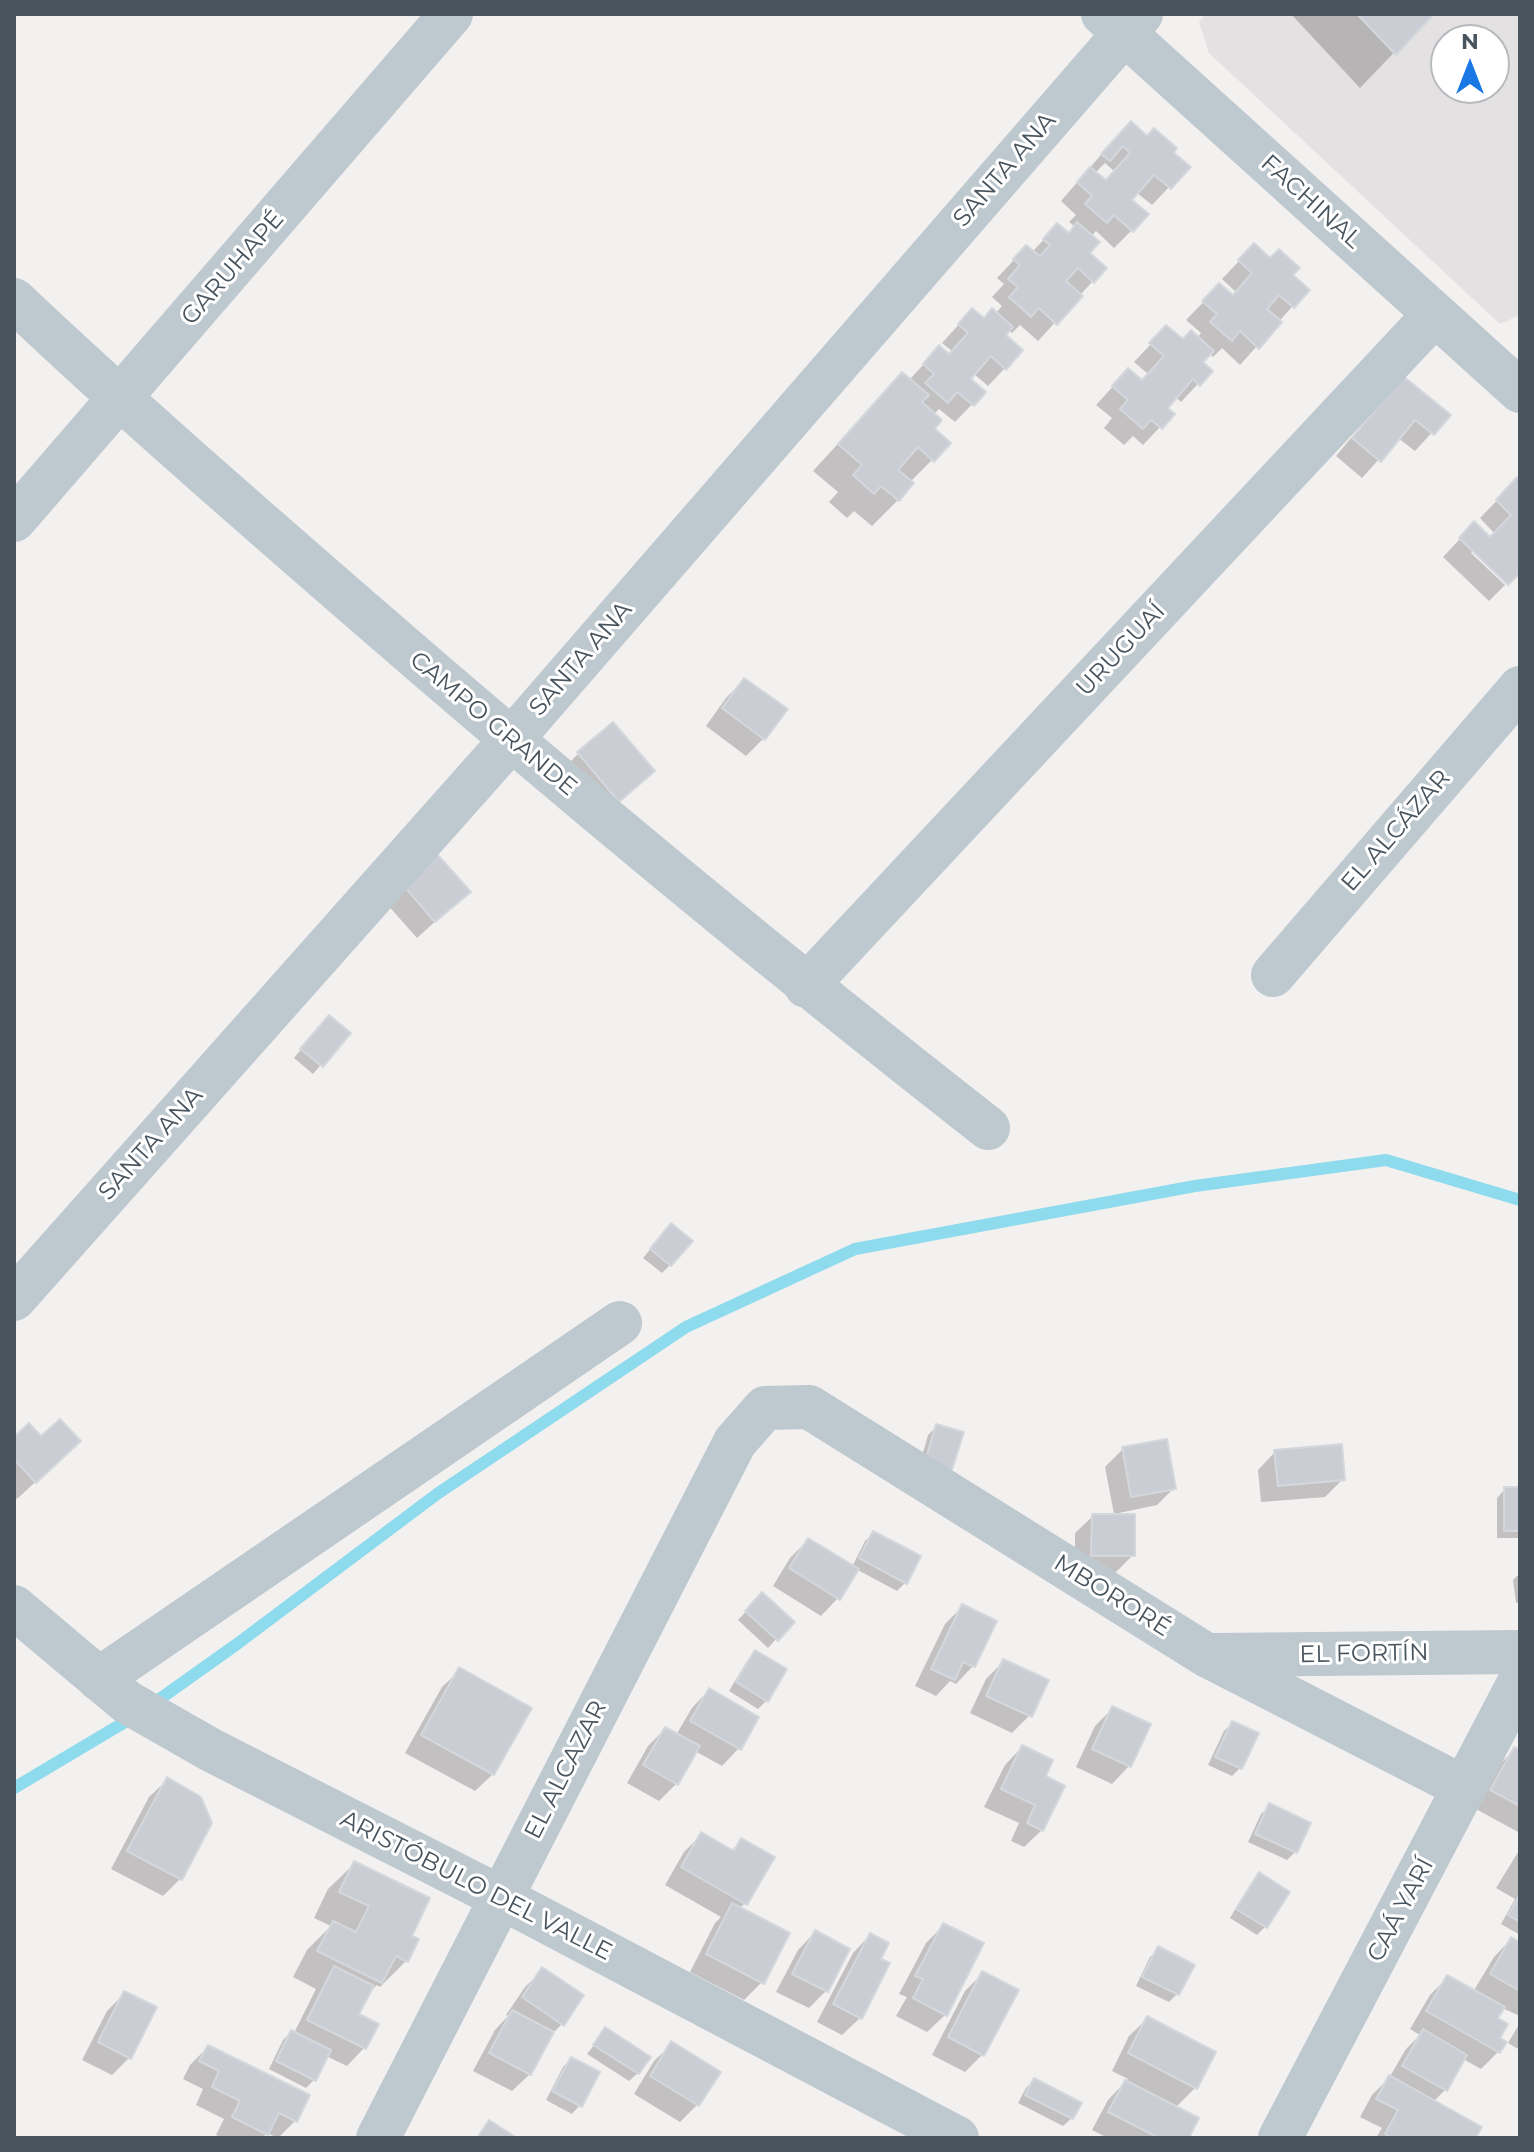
<!DOCTYPE html>
<meta charset="utf-8">
<style>
body{margin:0}
#map{position:relative;width:1534px;height:2152px;overflow:hidden;background:#f3f0f0;font-family:Montserrat,sans-serif}
canvas{display:block}
.frame{position:absolute;inset:0;border:16px solid #48545e;pointer-events:none}
.north{position:absolute;left:1430px;top:24px;width:80px;height:80px;box-sizing:border-box;background:#fff;border:2px solid #b6bbbf;border-radius:50%;rotate:0deg;font-size:22px;font-weight:700;line-height:32px;text-align:center;color:#48545e}
.north::after{content:'';display:block;margin:auto;width:28px;height:36px;background:#1978e4;clip-path:polygon(50% 0,100% 100%,50% 72%,0 100%)}
</style>
<div id="map">
<canvas width="1534" height="2152"></canvas>
<div class="frame"></div>
<div class="north">N</div>
</div>
<script>
const ctx = document.querySelector('canvas').getContext('2d');
ctx.lineJoin = 'round';
function paint(path, color) { ctx.fillStyle = color; ctx.fill(path, 'evenodd'); }
function trace(path, color, width, dash) { ctx.strokeStyle = color; ctx.lineWidth = width; ctx.lineCap = dash ? 'butt' : 'round'; ctx.setLineDash(dash || []); ctx.stroke(path); }
function drawText(font, color, halo, rows, align = 'center') {
  ctx.font = font + ' Montserrat,sans-serif'; ctx.lineWidth = 6; ctx.setLineDash([]); ctx.textBaseline = 'middle'; ctx.strokeStyle = halo; ctx.fillStyle = color; for (const [text, x, y, turn = 0] of rows) {
    ctx.save(); ctx.translate(x, y); ctx.rotate((+turn || 0) * Math.PI / 180); ctx.textAlign = isNaN(turn) ? turn : align; if (halo) ctx.strokeText(text, 0, 0); ctx.fillText(text, 0, 0); ctx.restore();
  }
}
const education = new Path2D(`
 M1206 14H1520V315L1500 324 1209 53 1199 22ZM1446 40H1494V88H1446Z`);
const shadow = new Path2D(`
 M1291 14H1431L1360 88Z
 M1147 138 1188 167 1152 205 1136 192 1129 200 1132 230 1114 248 1096 231 1091 237 1087 253 1093 281 1038 341 1020 325 1012 333 1009 330 1004 336 1005 368 988 386 973 373 968 379 984 392 955 422 939 409 933 415 932 460 910 482 898 500 872 526 854 511 847 518 829 502 838 492 813 471 902 374 909 380 939 348 948 356 952 351 942 343 972 310 984 320 995 314 1002 306 992 297 1004 284 997 278 1026 247 1032 252 1057 226 1068 235 1075 227 1069 222 1076 215 1061 201 1113 141ZM1105 163 1114 171 1105 182 1095 173Z
 M1254 245 1307 290 1240 365 1222 348 1213 357 1209 353 1201 362 1210 371 1181 402 1175 396 1165 408 1160 427 1143 445 1133 436 1124 445 1104 428 1112 418 1096 405 1128 370 1142 382 1148 374 1134 362 1166 328 1182 342 1197 338 1201 333 1186 320 1219 286 1232 296 1236 292 1222 279Z
 M1386 396 1448 415 1415 451 1398 438 1362 478 1336 456Z
 M1517 480 1520 483V570L1474 550 1471 553 1505 585 1489 601 1443 557 1474 524 1490 539 1495 534 1480 518Z
 M744 680 764 738 746 756 706 726 726 698Z
 M578 754 635 788 600 817 561 771Z
 M404 886 468 892 417 938 386 903Z
 M321 1025 348 1033 313 1074 294 1058Z
 M663 1234 670 1265 662 1273 643 1258Z
 M937 1426 941 1481 917 1474 928 1435Z
 M14 1440 61 1458 17 1499 14 1496Z
 M1123 1449 1174 1488 1157 1505 1114 1514 1105 1467Z
 M1275 1452 1343 1479 1325 1497 1261 1502 1258 1470Z
 M1505 1489H1520V1538H1497V1498Z
 M1093 1516 1133 1555 1115 1573 1075 1572V1533Z
 M874 1533 905 1583 897 1591 856 1569 838 1598 821 1616 773 1586 790 1558 808 1540 852 1567 865 1541Z
 M1520 1573V1603H1516L1513 1580Z
 M754 1603 792 1622 768 1648 738 1620Z
 M962 1607 973 1666 956 1684 950 1681 936 1696 915 1686 945 1624Z
 M755 1653 767 1700 758 1709 729 1691 747 1661Z
 M1004 1661 1030 1715 1012 1733 970 1713 986 1679Z
 M460 1670 493 1774 475 1791 405 1753 442 1687Z
 M709 1690 739 1748 722 1766 695 1751 676 1784 659 1801 627 1783 648 1746 665 1729 676 1735 692 1708Z
 M1112 1709 1148 1725 1129 1766 1112 1784 1076 1767 1095 1726Z
 M1232 1723 1240 1768 1232 1776 1208 1765 1224 1731Z
 M1022 1747 1043 1777 1042 1830 1024 1847 1011 1841 1019 1823 984 1807 1005 1765Z
 M1515 1749 1520 1752V1833L1474 1808 1497 1767Z
 M167 1780 180 1879 163 1896 111 1869 149 1797Z
 M1270 1806 1295 1852 1287 1860 1248 1842 1261 1814Z
 M702 1834 731 1851 742 1840 745 1903 739 1909 762 1982 744 2000 690 1972 715 1923 721 1917 665 1885 684 1852Z
 M1520 1849V1935L1501 1924 1515 1899 1496 1888Z
 M355 1863 410 1937 406 1961 380 1987 377 1985 366 1996 357 2015 364 2048 347 2066 326 2056 314 2080 306 2088 269 2069 283 2040 291 2032 294 2033 316 1989 293 1977 307 1950 331 1926 314 1918 328 1889Z
 M1259 1875 1287 1892 1265 1927 1257 1935 1230 1918 1251 1883Z
 M943 1926 945 2015 927 2032 896 2016 907 1997 899 1994 926 1943Z
 M815 1932 826 1991 809 2008 776 1992 798 1950Z
 M870 1935 860 2018 842 2035 817 2022 853 1953Z
 M1511 1939 1520 1944V2016L1502 2008 1496 2019 1499 2051 1481 2069 1463 2059 1445 2090 1433 2102 1473 2138H1376L1382 2128 1360 2117 1372 2095 1389 2078 1406 2049 1420 2035 1410 2029 1430 1995 1447 1978 1473 1992 1494 1957Z
 M1159 1949 1192 1965 1177 1994 1169 2002 1136 1986 1150 1957Z
 M543 1970 562 2024 549 2037 530 2074 512 2091 473 2071 495 2030 508 2016 506 2015 525 1987Z
 M982 1974V2055L965 2072 932 2055 965 1991Z
 M125 1993 130 2057 112 2075 82 2060 107 2011Z
 M1147 2019 1195 2088 1175 2108 1186 2138H1108L1092 2130 1108 2100 1128 2079 1112 2071 1129 2036Z
 M1520 2023V2050L1508 2043Z
 M606 2030 638 2073 629 2081 587 2054Z
 M672 2044 697 2105 680 2122 634 2094 654 2061Z
 M208 2047 296 2120 278 2138 267 2133 262 2138H222L216 2135 224 2119 196 2105 203 2089 183 2079 190 2065Z
 M571 2059 580 2105 572 2114 546 2100 563 2067Z
 M1034 2080 1072 2118 1063 2126 1018 2103 1026 2088Z`);
const stream = new Path2D(`
 M150 1706 237 1644 437 1494 686 1327 855 1249 1195 1186 1386 1160 1520 1200
 M14 1788 135 1716`);
const building = new Path2D(`
 M1357 14H1434L1396 55Z
 M1131 121 1147 136 1154 128 1177 148 1174 153 1191 167 1171 189 1154 175 1132 200 1149 214 1133 232 1114 215 1107 223 1085 204 1092 196 1077 182 1090 167 1106 180 1130 153 1123 146 1110 161 1101 154Z
 M1077 222 1100 242 1090 253 1107 268 1094 283 1078 268 1066 281 1083 296 1057 325 1039 308 1031 317 1009 297 1018 287 1008 279 1020 265 1013 259 1026 245 1040 256 1050 245 1043 239 1057 223 1069 233Z
 M1254 243 1270 258 1279 249 1300 268 1293 275 1310 290 1294 308 1279 295 1267 309 1282 322 1259 349 1240 331 1232 341 1210 322 1217 314 1202 301 1219 283 1233 295 1252 273 1238 260Z
 M972 308 984 318 992 308 1013 327 1006 335 1023 350 1006 370 991 356 971 379 986 392 974 406 957 392 948 403 925 383 934 374 923 364 939 345 949 354 968 333 958 324Z
 M1166 325 1183 339 1191 330 1214 351 1203 362 1213 371 1200 386 1193 379 1168 408 1175 414 1162 429 1151 420 1143 429 1120 409 1128 400 1112 386 1128 368 1142 380 1164 356 1149 343Z
 M902 372 929 395 922 402 942 420 935 429 951 443 934 462 918 447 898 470 914 483 899 501 881 486 874 494 853 475 862 465 838 444Z
 M1403 376 1451 415 1434 435 1415 420 1381 462 1352 438Z
 M1517 477 1520 481V573L1508 585 1459 538 1474 521 1490 537 1511 515 1496 500Z
 M744 678 788 709 765 740 722 708Z
 M613 722 655 771 619 802 577 752Z
 M437 854 471 892 435 922 402 884Z
 M329 1015 351 1033 323 1067 300 1049Z
 M671 1223 693 1241 671 1266 650 1249Z
 M60 1419 81 1441 36 1483 14 1459V1437L29 1423 41 1436Z
 M936 1424 964 1432 951 1473 924 1466Z
 M1167 1439 1176 1489 1131 1497 1122 1447Z
 M1342 1444 1345 1480 1278 1486 1274 1450Z
 M1504 1487H1520V1531H1504Z
 M1092 1514H1135V1556H1091Z
 M873 1531 921 1556 907 1584 859 1558Z
 M808 1538 859 1569 840 1600 789 1568Z
 M762 1592 795 1622 778 1641 745 1611Z
 M962 1604 997 1621 975 1667 963 1662 955 1680 931 1669Z
 M755 1650 787 1669 768 1702 736 1682Z
 M1003 1659 1049 1680 1032 1717 986 1696Z
 M459 1667 532 1708 494 1775 421 1735Z
 M709 1688 759 1717 741 1750 690 1721Z
 M1112 1706 1151 1724 1131 1767 1092 1749Z
 M1232 1721 1259 1733 1242 1769 1215 1757Z
 M665 1727 700 1746 678 1785 643 1765Z
 M1022 1745 1053 1760 1046 1776 1065 1786 1043 1831 1027 1823 1035 1805 1001 1789Z
 M1514 1747 1520 1750V1806L1490 1790Z
 M167 1777 201 1797 212 1823 182 1880 127 1851Z
 M1269 1803 1311 1823 1297 1853 1255 1834Z
 M701 1832 734 1851 741 1838 775 1857 747 1905 681 1867Z
 M354 1861 430 1898 412 1936 419 1939 408 1962 396 1956 382 1983 317 1951 333 1921 356 1932 369 1906 339 1892Z
 M1259 1872 1290 1892 1267 1928 1236 1909Z
 M1520 1894V1922L1508 1915Z
 M732 1903 790 1933 764 1984 706 1954Z
 M943 1923 984 1943 947 2016 913 1998 923 1979 915 1976Z
 M815 1930 850 1949 828 1992 792 1974Z
 M870 1933 889 1943 881 1959 890 1963 862 2019 833 2004Z
 M1511 1937 1520 1942V1991L1490 1974Z
 M1158 1946 1195 1965 1179 1995 1142 1977Z
 M334 1966 374 1986 359 2014 379 2024 366 2049 307 2020Z
 M542 1967 584 1995 564 2026 522 1997Z
 M982 1971 1019 1990 984 2056 948 2037Z
 M1447 1975 1505 2007 1498 2018 1508 2024 1500 2038 1507 2042 1500 2053 1426 2011Z
 M124 1991 157 2007 131 2059 98 2042Z
 M512 2010 554 2032 531 2075 489 2053Z
 M1147 2016 1216 2052 1197 2089 1128 2053Z
 M605 2027 651 2057 639 2074 593 2045Z
 M1423 2029 1467 2055 1447 2091 1402 2066Z
 M291 2030 331 2050 316 2081 276 2061Z
 M671 2041 721 2072 699 2106 650 2076Z
 M208 2045 310 2095 297 2122 279 2113 268 2135 232 2117 240 2101 212 2087 219 2071 199 2061Z
 M571 2057 600 2072 582 2107 552 2091Z
 M1389 2075 1482 2127 1476 2138H1392L1385 2134 1398 2110 1376 2099Z
 M1034 2078 1082 2103 1073 2119 1025 2095Z
 M1125 2080 1199 2118 1189 2138H1159L1108 2112Z
 M489 2120 517 2138H477Z`);
const minor = new Path2D(`
 M1103 14 1520 391
 M14 300C125 405 239 504 354 604 561 784 772 959 988 1128
 M14 520 451 14
 M1273 975 1520 688
 M806 986 1435 314
 M14 1299 511 740 1141 14
 M14 1607 127 1702 211 1750 500 1897 957 2138
 M1214 1655 1520 1652
 M99 1679 620 1323
 M378 2138 735 1442 765 1408 809 1407 1208 1656 1465 1788
 M1280 2138 1520 1681`);
const streetNames = [
 ["SANTA ANA",1005,170,-49],
 ["FACHINAL",1311,202,42],
 ["GARUHAPÉ",233,268,-49],
 ["URUGUAÍ",1121,650,-47],
 ["SANTA ANA",581,659,-49],
 ["CAMPO GRANDE",493,724,40],
 ["EL ALCÁZAR",1396,831,-49],
 ["SANTA ANA",151,1144,-48],
 ["MBORORÉ",1112,1596,32],
 ["EL FORTÍN",1364,1654,-1],
 ["EL ALCAZAR",566,1770,-63],
 ["ARISTÓBULO DEL VALLE",476,1886,27],
 ["CAÁ YARÍ",1401,1910,-62]
];
paint(education, '#e4e1e2');
paint(shadow, '#0003');
trace(stream, '#8ddbec', 12);
paint(building, '#cacdd3');
trace(building, '#d4d7dc', 2);
trace(minor, '#bec8cf', 44);
drawText('24px', '#48545e', '#fff', streetNames);
</script>
